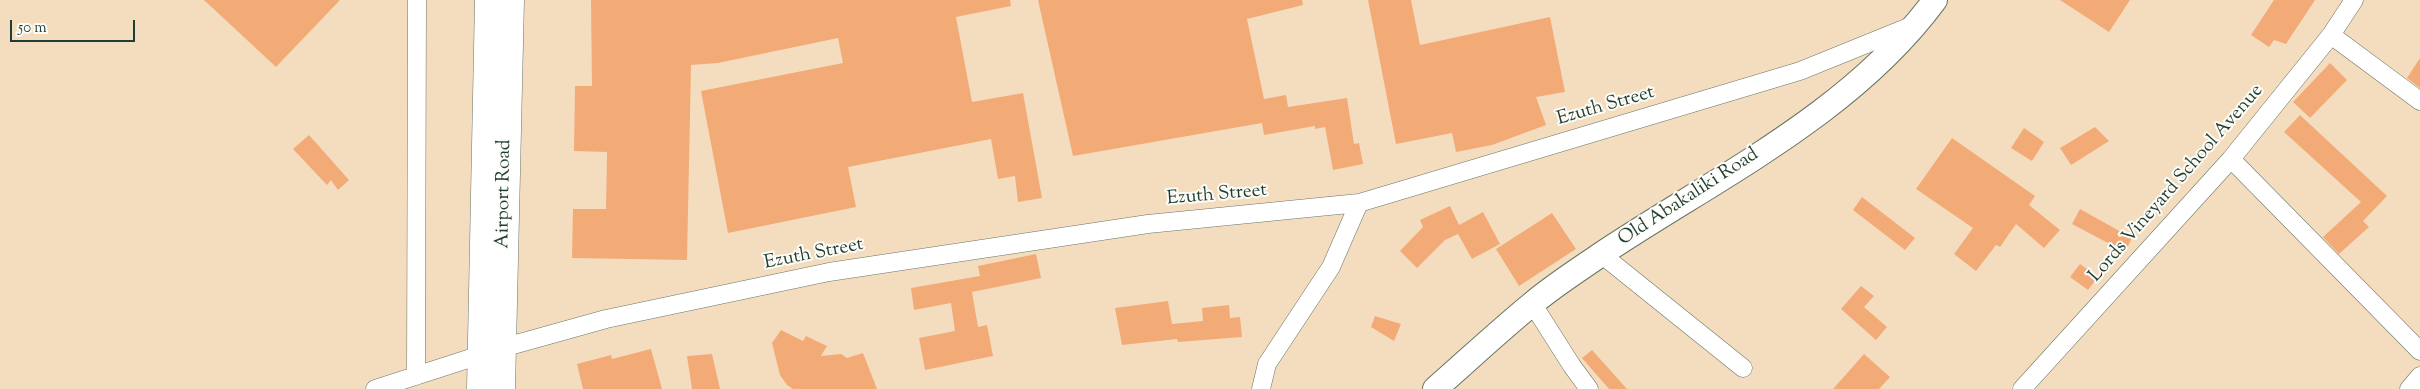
<!DOCTYPE html>
<style>
body{margin:0}
#map{position:relative;width:2420px;height:389px;overflow:hidden;background:#f4ddbf;font-family:"Sorts Mill Goudy",serif}
canvas{display:block}
.scale{position:absolute;left:10px;top:20px;width:125px;height:22px;box-sizing:border-box;border:2px solid #1f3d34;border-top:0;padding-left:6px;font-size:15px;line-height:18px;white-space:nowrap;color:#1f3d34;-webkit-text-stroke:4px #fdfcf7;paint-order:stroke}
</style>
<div id="map">
<canvas width="2420" height="389"></canvas>
<div class="scale">50 m</div>
</div>
<script>
const ctx = document.querySelector('canvas').getContext('2d');
ctx.lineJoin = 'round';
function paint(path, color) { ctx.fillStyle = color; ctx.fill(path, 'evenodd'); }
function trace(path, color, width, dash) { ctx.strokeStyle = color; ctx.lineWidth = width; ctx.lineCap = dash ? 'butt' : 'round'; ctx.setLineDash(dash || []); ctx.stroke(path); }
function drawText(font, color, halo, rows, align = 'center') {
  ctx.font = font + ' "Sorts Mill Goudy",serif'; ctx.lineWidth = 4; ctx.setLineDash([]); ctx.textBaseline = 'middle'; ctx.strokeStyle = halo; ctx.fillStyle = color; for (const [text, x, y, turn = 0] of rows) {
    ctx.save(); ctx.translate(x, y); ctx.rotate((+turn || 0) * Math.PI / 180); ctx.textAlign = isNaN(turn) ? turn : align; if (halo) ctx.strokeText(text, 0, 0); ctx.fillText(text, 0, 0); ctx.restore();
  }
}
const building = new Path2D(`
 M204 0H340L276 67Z
 M591 0H1010L1011 6 956 17 972 102 1023 93 1042 198 1018 202 1015 176 998 179 991 139 848 167 856 207 728 233 701 91 843 63 838 38 718 63 691 65 687 260 572 258 573 209H606L607 152 574 151 575 86H592Z
 M1038 0H1302L1303 5 1247 19 1264 99 1286 95 1288 107 1347 98 1354 144 1359 143 1363 164 1333 170 1325 127 1315 129V126L1264 135 1262 123 1073 156Z
 M1368 0H1411L1420 45 1550 17 1565 92 1536 97 1546 125 1492 145 1456 152 1452 133 1396 144Z
 M2060 0H2130L2109 32Z
 M2274 0H2315L2286 44 2274 40 2269 47 2251 35Z
 M2420 58V88L2407 78Z
 M2330 63 2347 80 2310 118 2293 102Z
 M2300 115 2387 196 2363 221 2369 227 2339 254 2323 237 2361 202 2284 132Z
 M2095 127 2109 141 2071 165 2060 148Z
 M2024 128 2044 142 2032 161 2011 148Z
 M309 135 349 180 338 190 331 180 327 185 293 149Z
 M1952 138 2035 196 2029 205 2060 230 2044 248 2016 224 2000 247 1996 245 1976 271 1954 254 1973 228 1916 189Z
 M1862 197 1915 238 1905 250 1853 210Z
 M1450 206 1459 225 1483 212 1500 244 1472 259 1458 234 1445 240 1417 268 1400 251 1423 227 1420 220Z
 M2080 209 2132 238 2125 252 2072 224Z
 M1552 213 1576 249 1519 286 1496 249Z
 M1036 254 1041 278 972 292 978 327 987 325 993 356 925 370 919 338 955 331 951 303 914 310 911 288 980 276 978 266Z
 M2080 264 2098 277 2088 290 2070 277Z
 M1861 286 1874 296 1864 307 1887 327 1876 340 1841 309Z
 M1168 301 1172 324 1203 321 1202 308 1229 305 1230 318 1240 317 1242 337 1178 342 1177 339 1122 345 1115 308Z
 M1375 316 1401 324 1394 341 1371 327Z
 M781 330 803 341 806 336 827 346 821 356 841 354 847 358 863 353 877 389H793L787 385 780 375 772 343Z
 M651 349 662 389H583L577 364 611 355 612 359Z
 M1592 350 1627 389H1609L1582 358Z
 M712 354 720 389H692L687 356Z
 M1864 354 1890 377 1879 389H1833Z`);
const minor = new Path2D(`
 M2331 35 2420 101
 M2231 159 2420 351
 M1601 254 1743 368
 M1532 303 1572 366 1589 389
 M416 376 417 0
 M375 389 502 348 606 319 829 272 1148 224 1359 203 1800 71 1911 26
 M1261 389 1267 364 1331 267 1359 203
 M2022 389 2231 159 2331 35 2354 0
 M2409 389 2420 376`);
const secondary = new Path2D(`
 M1435 389C1467 361 1499 331 1532 304 1553 286 1577 271 1600 255 1715 178 1851 114 1935 0`);
const primary = new Path2D(`
 M481 389 489 0
 M501 389 510 0`);
const streetNames = [
 ["Ezuth Street",1606,107,-16],
 ["Lords Vineyard School Avenue",2177,184,-49],
 ["Airport Road",505,194,-89],
 ["Ezuth Street",1217,196,-5],
 ["Old Abakaliki Road",1689,198,-33],
 ["Ezuth Street",814,255,-11]
];
paint(building, '#f2ab77');
trace(minor, '#6a7565', 19);
trace(secondary, '#6a7565', 26);
trace(primary, '#6a7565', 29);
trace(minor, '#fff', 18);
trace(secondary, '#fff', 24);
trace(primary, '#fff', 28);
drawText('19px', '#1f3d34', '#fdfcf7', streetNames);
</script>
